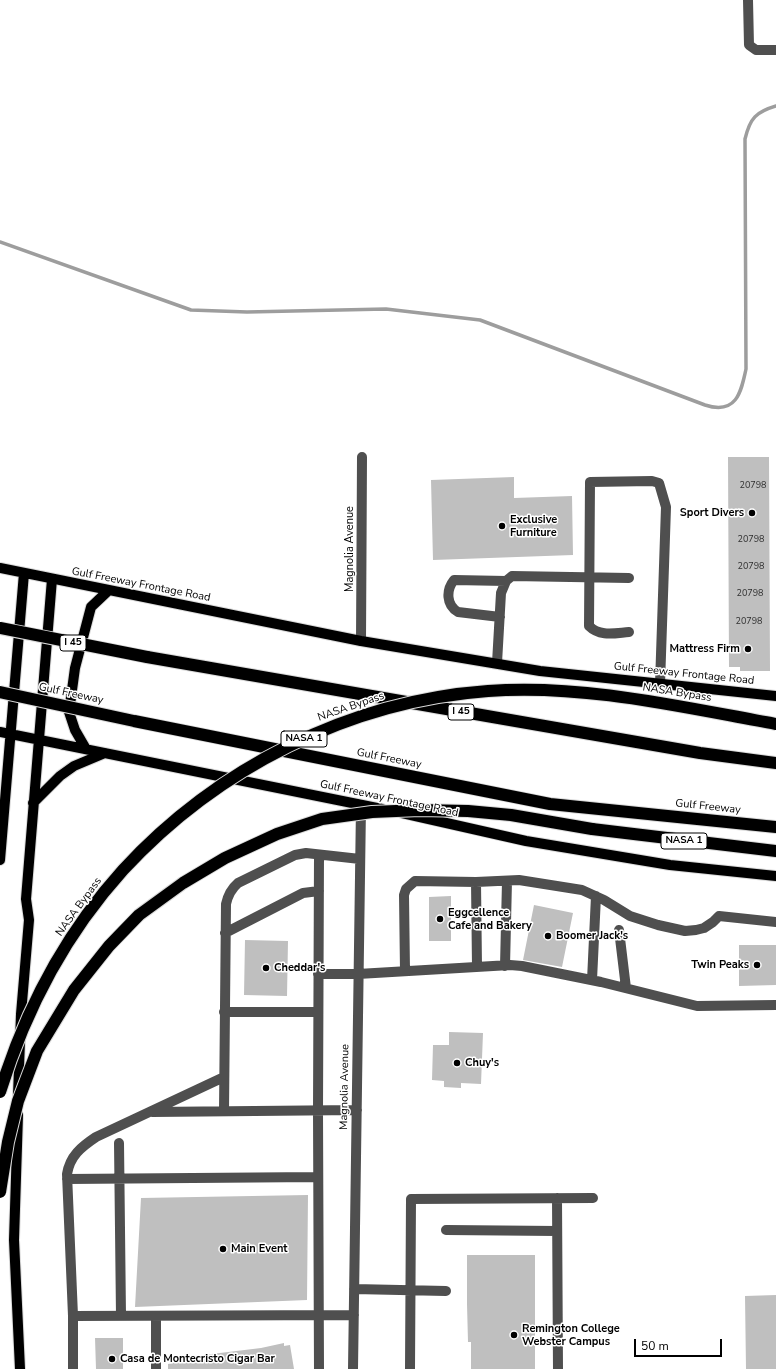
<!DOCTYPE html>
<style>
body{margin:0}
#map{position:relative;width:776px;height:1369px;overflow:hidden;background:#fff;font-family:"Nunito Sans",sans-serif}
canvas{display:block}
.scale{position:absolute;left:634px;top:1339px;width:88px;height:18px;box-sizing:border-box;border:2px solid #000;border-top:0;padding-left:5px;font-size:12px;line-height:14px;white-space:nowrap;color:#000;-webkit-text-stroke:3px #fff;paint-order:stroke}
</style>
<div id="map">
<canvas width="776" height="1369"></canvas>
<div class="scale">50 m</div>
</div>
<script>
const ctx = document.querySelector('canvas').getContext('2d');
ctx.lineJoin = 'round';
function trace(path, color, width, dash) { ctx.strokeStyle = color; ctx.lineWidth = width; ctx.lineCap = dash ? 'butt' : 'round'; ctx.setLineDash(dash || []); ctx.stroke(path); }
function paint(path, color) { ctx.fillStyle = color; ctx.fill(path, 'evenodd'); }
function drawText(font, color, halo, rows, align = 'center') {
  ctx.font = font + ' "Nunito Sans",sans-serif'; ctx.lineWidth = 3; ctx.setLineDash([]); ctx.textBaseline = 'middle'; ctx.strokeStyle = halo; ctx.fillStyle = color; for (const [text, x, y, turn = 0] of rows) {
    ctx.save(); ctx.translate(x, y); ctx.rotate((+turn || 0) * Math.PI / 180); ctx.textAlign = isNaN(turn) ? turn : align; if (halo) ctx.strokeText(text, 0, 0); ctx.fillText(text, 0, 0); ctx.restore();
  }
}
const stream = new Path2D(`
 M0 242 191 310 247 312 386 309 480 320 705 405C736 415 741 393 746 369L745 139C750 118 756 112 776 106`);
const building = new Path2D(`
 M728 457H769L770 671H740V667H729Z
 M514 477V498L572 496 573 555 433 560 431 480Z
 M451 896V941H429V897Z
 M534 905 573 913 562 967 523 960Z
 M245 940 288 941 287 996 244 995Z
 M739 945H776V985L739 986Z
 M449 1032 483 1033 481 1084 461 1083V1088L444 1087V1081L432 1080 433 1045H449Z
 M308 1195 307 1300 135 1307 141 1198Z
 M467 1255H535V1369H471V1342H468L467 1304Z
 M776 1295V1369H746L745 1296Z
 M95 1338H123V1369H96Z
 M284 1343V1346L290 1345 294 1369H168V1364L188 1360 187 1357 261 1348Z`);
const minor = new Path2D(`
 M748 0 749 45 756 50H776
 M500 617 458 612C446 605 446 590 454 580L506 581
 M629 632C615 633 600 637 589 626L590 482 652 481 659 483 666 507 660 684
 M361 641 362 457
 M497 663 501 593 506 581 512 576 629 578
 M319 855 318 1111 319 1369
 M476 882 519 880 582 890 604 900 630 916 658 925 685 931 696 930 704 928 713 922 719 916 776 922
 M619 930 626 988
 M225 933 303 893 319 891
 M505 966 507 881
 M405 971 404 895 406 889 415 881 476 882 477 967
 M318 974H358L510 965 522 966 601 982 697 1006 776 1005
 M592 980 596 896
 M224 1012H318
 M224 1077 96 1137C81 1147 70 1156 67 1174L73 1316 354 1315
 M224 1111 226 904C228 895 231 889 238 883L295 855 306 853 360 859
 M152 1112 357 1110
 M119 1143 121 1316
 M67 1179 318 1177
 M557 1198 558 1369
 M446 1230 557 1231
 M354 1289 446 1291
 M73 1316V1369
 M156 1316V1369
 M353 1369 361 806
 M410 1369 411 1199 593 1198`);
const major = new Path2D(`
 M0 568 361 641 540 671 776 696
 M0 732 382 809
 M86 749 75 730 69 712 75 668 91 607 109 590
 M33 803 60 776 74 766 105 753
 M402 813 526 841 670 865 776 876
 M0 860 24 573
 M18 1095 21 1014 29 920 26 899 52 579
 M18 1115 14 1240 20 1369`);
const highway = new Path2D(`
 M147 657 700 753 776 763
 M134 721 550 804 776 827
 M592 829 776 851`);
const highwayBridge = new Path2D(`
 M0 628 147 657
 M0 692 134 721
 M0 1092C25 1011 66 933 123 870 217 768 349 701 488 691 585 684 681 707 776 724
 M0 1192 8 1142 18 1101 37 1051 74 990 109 946 139 915 183 883 225 858 277 834 322 819 372 812 420 810 468 811 511 815 592 829`);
const markers = [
 [752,513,4,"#000"],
 [502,526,4,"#000"],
 [748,649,4,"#000"],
 [440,919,4,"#000"],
 [548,936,4,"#000"],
 [757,965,4,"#000"],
 [266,968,4,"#000"],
 [457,1063,4,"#000"],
 [223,1249,4,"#000"],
 [514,1335,4,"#000"],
 [112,1359,4,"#000"]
];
const numberNames = [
 ["20798",753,486],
 ["20798",751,540],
 ["20798",751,567],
 ["20798",750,594],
 ["20798",749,622]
];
const shields = [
 [73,643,26],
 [461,712,26],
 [304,739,46],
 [684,841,46]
];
const shieldNames = [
 ["I 45",73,643],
 ["I 45",461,712],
 ["NASA 1",304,739],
 ["NASA 1",684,841]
];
const poiNames = [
 ["Sport Divers",744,513,"right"],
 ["Exclusive",510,520],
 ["Furniture",510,533],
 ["Mattress Firm",740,649,"right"],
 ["Eggcellence",448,913],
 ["Cafe and Bakery",448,926],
 ["Boomer Jack's",556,936],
 ["Twin Peaks",749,965,"right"],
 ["Cheddar's",274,968],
 ["Chuy's",465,1063],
 ["Main Event",231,1249],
 ["Remington College",522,1329],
 ["Webster Campus",522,1342],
 ["Casa de Montecristo Cigar Bar",120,1359]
];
const streetNames = [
 ["Magnolia Avenue",350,549,-90],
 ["Gulf Freeway Frontage Road",141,585,11],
 ["Gulf Freeway Frontage Road",684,674,6],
 ["NASA Bypass",677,693,9],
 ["Gulf Freeway",71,694,12],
 ["NASA Bypass",351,707,-19],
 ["Gulf Freeway",389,759,11],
 ["Gulf Freeway Frontage Road",389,799,12],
 ["Gulf Freeway",708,807,6],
 ["NASA Bypass",79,907,-54],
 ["Magnolia Avenue",345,1087,-89]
];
trace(stream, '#9d9d9d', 3.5);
paint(building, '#bfbfbf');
trace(major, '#dbdbdb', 12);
trace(highway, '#dbdbdb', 14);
trace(minor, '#4f4f4f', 10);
trace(major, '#000', 10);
trace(highway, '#000', 12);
trace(highwayBridge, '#dbdbdb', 14, []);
trace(highwayBridge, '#000', 12);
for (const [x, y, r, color] of markers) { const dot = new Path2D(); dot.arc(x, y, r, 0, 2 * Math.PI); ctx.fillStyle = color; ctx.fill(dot); trace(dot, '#fff', 1.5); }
drawText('9px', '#303030', null, numberNames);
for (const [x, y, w] of shields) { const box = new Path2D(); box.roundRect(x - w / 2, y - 8, w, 16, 3); ctx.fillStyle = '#fff'; ctx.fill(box); trace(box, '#000', 1); }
drawText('bold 10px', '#000', null, shieldNames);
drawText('bold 11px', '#000', '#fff', poiNames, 'left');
drawText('11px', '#000', '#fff', streetNames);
</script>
